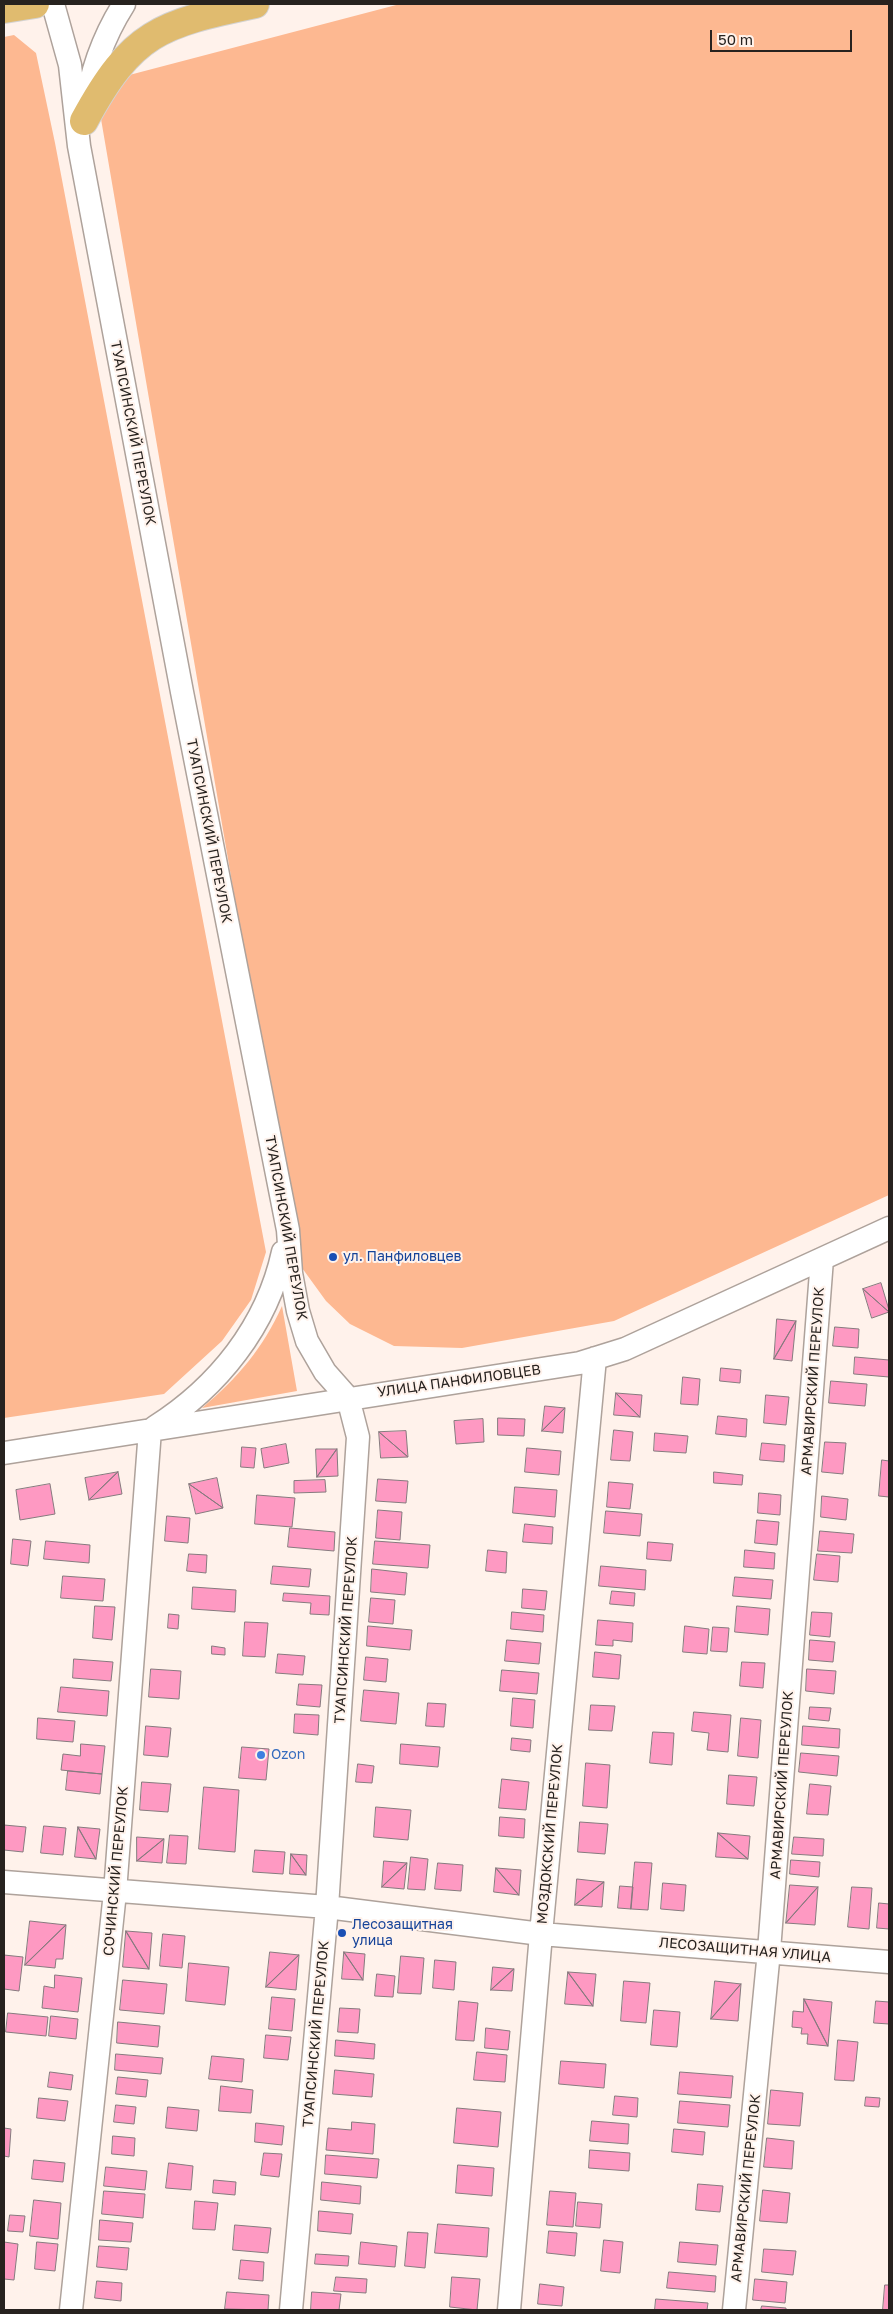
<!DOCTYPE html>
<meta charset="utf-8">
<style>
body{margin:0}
#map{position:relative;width:893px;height:2314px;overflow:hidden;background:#fff2eb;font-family:"Golos Text",sans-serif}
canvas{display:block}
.frame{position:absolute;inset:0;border:5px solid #27221f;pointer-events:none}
.scale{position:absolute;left:710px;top:30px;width:142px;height:22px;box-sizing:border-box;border:2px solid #27221f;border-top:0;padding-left:6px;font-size:15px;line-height:18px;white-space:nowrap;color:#27221f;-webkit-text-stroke:4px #fff2eb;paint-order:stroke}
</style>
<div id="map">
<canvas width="893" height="2314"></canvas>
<div class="frame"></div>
<div class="scale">50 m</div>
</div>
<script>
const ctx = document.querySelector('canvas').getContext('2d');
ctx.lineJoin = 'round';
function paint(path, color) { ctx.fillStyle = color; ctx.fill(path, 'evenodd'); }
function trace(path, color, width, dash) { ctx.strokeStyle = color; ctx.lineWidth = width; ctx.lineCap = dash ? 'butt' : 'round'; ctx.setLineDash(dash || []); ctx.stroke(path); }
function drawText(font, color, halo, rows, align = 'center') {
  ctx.font = font + ' "Golos Text",sans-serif'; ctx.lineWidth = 4; ctx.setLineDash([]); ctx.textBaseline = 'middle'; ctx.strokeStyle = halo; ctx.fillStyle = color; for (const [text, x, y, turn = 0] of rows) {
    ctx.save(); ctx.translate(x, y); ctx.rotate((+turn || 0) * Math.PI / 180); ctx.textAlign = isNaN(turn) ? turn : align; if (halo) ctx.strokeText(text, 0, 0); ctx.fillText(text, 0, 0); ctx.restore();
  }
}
const green = new Path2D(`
 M400 4H889V1195L614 1321 462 1348 394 1346 350 1324 326 1301 297 1261 95 84Z
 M14 35 36 53 55 143 266 1252 251 1300 222 1341 164 1394 4 1418V37Z
 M282 1306 297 1391 202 1408C238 1378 263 1348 282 1306Z`);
const building = new Path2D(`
 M881 1283 889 1310V1312L863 1289Z
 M863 1289 889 1312 872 1318Z
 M777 1319 796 1321 774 1359Z
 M796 1321 792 1361 774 1359Z
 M835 1327 859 1329 858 1348 833 1346Z
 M855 1357 889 1360V1377L854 1374Z
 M721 1368 741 1370 740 1383 720 1381Z
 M683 1377 700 1379 698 1405 681 1404Z
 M831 1381 867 1384 865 1406 829 1403Z
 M616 1393 640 1417 614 1415Z
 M616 1393 642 1395 640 1417Z
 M766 1395 789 1397 786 1425 764 1423Z
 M545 1406 565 1408 542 1431Z
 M565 1408 563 1433 542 1431Z
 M718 1416 747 1419 746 1437 716 1434Z
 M498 1418 525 1419 524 1436 498 1435Z
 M483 1419 484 1442 456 1444 454 1421Z
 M614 1430 633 1432 630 1461 611 1460Z
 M406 1431 408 1457 379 1432Z
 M379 1432 408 1457 381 1458Z
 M655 1433 688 1436 686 1453 654 1451Z
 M825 1442 846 1443 843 1474 822 1472Z
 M762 1443 785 1445 784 1462 760 1460Z
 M286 1444 289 1463 264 1468 261 1449Z
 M242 1447 256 1448 254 1468 241 1467Z
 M527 1448 561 1451 559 1475 525 1472Z
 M316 1449H337L317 1477Z
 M337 1449 338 1476 317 1477Z
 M882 1460 889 1461V1497L879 1496Z
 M118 1472 89 1500 85 1478Z
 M118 1472 122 1494 89 1500Z
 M714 1472 743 1475 742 1485 714 1483Z
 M217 1478 223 1508 189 1484Z
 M378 1479 408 1481 406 1503 376 1501Z
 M325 1480 326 1492 294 1493V1481Z
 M609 1482 633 1484 630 1509 607 1507Z
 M50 1484 55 1514 20 1520 16 1490Z
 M189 1484 223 1508 196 1514Z
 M515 1487 557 1490 555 1517 513 1513Z
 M759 1493 781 1495 780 1515 758 1513Z
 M257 1495 295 1498 292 1527 255 1524Z
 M822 1496 848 1499 846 1520 821 1517Z
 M378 1510 402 1512 400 1540 376 1538Z
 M606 1511 642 1514 640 1536 604 1533Z
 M167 1516 190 1518 188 1543 165 1541Z
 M757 1520 779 1522 777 1545 755 1543Z
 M525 1524 553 1527 552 1544 523 1542Z
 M290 1528 335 1532 334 1551 288 1547Z
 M820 1531 854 1534 852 1553 818 1551Z
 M13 1539 31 1541 28 1566 11 1564Z
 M46 1541 90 1545 89 1563 44 1559Z
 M375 1541 430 1545 428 1568 373 1564Z
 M648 1542 673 1544 671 1561 647 1559Z
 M488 1550 507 1552 506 1573 486 1571Z
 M745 1550 775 1553 774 1569 744 1567Z
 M189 1554 207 1555 206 1573 187 1571Z
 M817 1554 840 1556 838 1582 814 1580Z
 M273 1566 311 1569 309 1587 271 1584Z
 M601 1566 646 1570 645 1590 599 1586Z
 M372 1569 407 1573 405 1595 371 1592Z
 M63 1576 105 1579 103 1601 61 1598Z
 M735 1577 773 1580 771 1599 733 1596Z
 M193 1587 236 1590 235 1612 192 1609Z
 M523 1589 547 1591 545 1610 522 1608Z
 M612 1591 635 1593 634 1606 610 1604Z
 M284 1593 330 1596 329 1615 310 1614 311 1603 283 1601Z
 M371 1598 395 1600 393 1624 369 1622Z
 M95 1606 115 1607 112 1640 93 1638Z
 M737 1606 770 1609 768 1635 735 1632Z
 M512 1612 544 1615 543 1632 511 1629Z
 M812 1612 832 1613 830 1637 810 1635Z
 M169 1614 179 1615 178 1629 168 1628Z
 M598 1620 633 1623 632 1642 613 1640V1646L596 1645Z
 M245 1622 268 1623 265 1657 243 1656Z
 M368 1626 412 1630 410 1650 367 1646Z
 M685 1626 709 1629 707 1654 683 1652Z
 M713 1627 729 1628 727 1652 711 1651Z
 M507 1640 541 1643 539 1664 505 1661Z
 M810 1640 835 1642 833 1662 809 1660Z
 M212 1646 225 1648V1655L212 1654Z
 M595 1652 621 1655 619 1679 593 1677Z
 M278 1654 305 1656 303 1675 276 1673Z
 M366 1657 388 1659 386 1682 364 1680Z
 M74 1659 113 1662 111 1681 73 1678Z
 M742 1662 765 1663 763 1688 740 1686Z
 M151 1669 181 1671 179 1699 149 1697Z
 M807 1669 836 1671 834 1694 806 1691Z
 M502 1670 539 1673 537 1694 500 1691Z
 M299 1684 322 1685 320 1707 297 1705Z
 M61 1687 109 1691 107 1716 58 1712Z
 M364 1690 399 1693 396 1724 361 1721Z
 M513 1698 535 1700 533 1728 511 1726Z
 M428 1703 446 1704 444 1727 426 1726Z
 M591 1705 615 1706 612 1731 589 1730Z
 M810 1707 831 1708 829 1721 809 1719Z
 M694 1712 731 1715 728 1752 707 1750 709 1733 692 1731Z
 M295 1714 319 1715 318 1735 294 1733Z
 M38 1718 75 1721 73 1742 37 1739Z
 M741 1718 761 1720 758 1758 738 1756Z
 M146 1726 171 1728 168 1757 144 1755Z
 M803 1726 840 1729 839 1748 802 1745Z
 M653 1732 674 1733 672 1765 650 1763Z
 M512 1738 531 1740 530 1752 511 1750Z
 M81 1744 105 1746 102 1774 61 1770 63 1754 80 1756Z
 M401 1744 440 1747 438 1767 400 1764Z
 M242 1747 269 1749 266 1780 239 1778Z
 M801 1753 839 1756 837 1776 799 1772Z
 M586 1763 610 1765 607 1808 583 1806Z
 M358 1764 374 1766 372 1783 356 1782Z
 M68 1771 102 1774 100 1794 66 1790Z
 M729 1775 757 1777 754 1806 727 1804Z
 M502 1779 529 1782 526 1810 499 1808Z
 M142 1782 171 1784 168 1812 140 1810Z
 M810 1784 831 1786 828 1815 807 1814Z
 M204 1787 239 1790 235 1852 199 1849Z
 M376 1807 411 1810 408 1840 374 1837Z
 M500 1817 525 1819 524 1838 499 1836Z
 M580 1822 608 1824 605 1854 578 1852Z
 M4 1825 26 1827 23 1852 4 1850Z
 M44 1826 66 1828 63 1855 41 1853Z
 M78 1827 100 1829 96 1859Z
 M78 1827 96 1859 75 1857Z
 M718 1833 750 1836 748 1859Z
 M718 1833 748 1859 716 1857Z
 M170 1835 188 1836 186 1864 167 1863Z
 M137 1837 164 1839 137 1861Z
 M794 1837 824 1839 823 1856 792 1854Z
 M164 1839 162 1863 137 1861Z
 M255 1850 285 1852 283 1874 253 1872Z
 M291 1854 307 1855 306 1875Z
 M291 1854 306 1875 290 1874Z
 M411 1857 428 1859 425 1890 408 1889Z
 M791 1860 820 1862 819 1877 790 1874Z
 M384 1861 407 1863 382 1887Z
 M635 1862 652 1863 648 1910 631 1909Z
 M407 1863 404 1889 382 1887Z
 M438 1863 463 1865 461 1891 435 1889Z
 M496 1868 521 1870 519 1895Z
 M496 1868 519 1895 494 1892Z
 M577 1879 604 1882 575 1905Z
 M604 1882 602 1907 575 1905Z
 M663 1883 686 1885 684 1911 661 1909Z
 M790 1885 818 1887 786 1923Z
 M620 1886 633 1887 631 1909 618 1908Z
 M818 1887 815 1925 786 1923Z
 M852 1887 872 1888 869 1929 848 1927Z
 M879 1903 889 1904V1929L877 1928Z
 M30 1921 66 1925 25 1965Z
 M66 1925 63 1959H56L55 1968 25 1965Z
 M126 1931 149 1969 123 1967Z
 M126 1931 152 1933 149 1969Z
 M163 1934 185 1936 182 1968 160 1966Z
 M270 1952 299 1955 266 1987Z
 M344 1952 363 1980 342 1979Z
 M344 1952 365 1954 363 1980Z
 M4 1955 23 1957 19 1991 4 1989Z
 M299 1955 296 1990 266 1987Z
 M401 1956 424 1958 421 1994 398 1993Z
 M435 1960 456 1962 454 1990 433 1988Z
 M189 1963 229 1967 225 2005 186 2001Z
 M493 1967 514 1969 491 1990Z
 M514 1969 512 1991 491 1990Z
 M568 1972 596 1974 593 2006Z
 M568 1972 593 2006 565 2004Z
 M377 1974 395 1976 393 1997 375 1996Z
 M55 1975 82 1978 78 2012 42 2008 44 1986 54 1988Z
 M123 1980 167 1984 164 2014 120 2010Z
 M624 1981 650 1983 646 2023 621 2021Z
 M715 1981 741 1984 711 2019Z
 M741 1984 738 2021 711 2019Z
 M272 1997 295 1999 292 2031 269 2029Z
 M804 1999 832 2002 828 2046Z
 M804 1999 828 2046 807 2044 808 2034H801L802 2028 792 2027 793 2011 803 2012Z
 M459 2001 478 2003 474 2041 456 2040Z
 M876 2001 889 2002V2024L874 2023Z
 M340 2008 360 2009 358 2033 338 2032Z
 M654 2010 680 2012 677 2047 651 2045Z
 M8 2013 48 2017 46 2036 6 2032Z
 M51 2016 78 2019 76 2039 49 2036Z
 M118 2022 160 2026 158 2047 117 2043Z
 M486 2028 510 2031 508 2050 485 2048Z
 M266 2035 291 2037 288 2060 264 2058Z
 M336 2040 375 2044 374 2059 335 2056Z
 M838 2040 858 2042 854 2081 835 2080Z
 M477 2052 507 2055 505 2082 474 2080Z
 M116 2054 163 2058 161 2074 115 2070Z
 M212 2056 244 2059 242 2082 209 2079Z
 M561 2061 606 2064 604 2088 559 2084Z
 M335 2070 374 2074 372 2097 333 2094Z
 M50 2072 73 2075 71 2090 48 2087Z
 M680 2072 733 2076 731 2098 678 2094Z
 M118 2077 148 2080 146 2097 116 2094Z
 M221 2086 253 2090 251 2113 219 2111Z
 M771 2090 803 2093 800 2126 768 2124Z
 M615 2096 638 2098 637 2117 613 2115Z
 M866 2097 880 2098 879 2107 865 2106Z
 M39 2098 68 2101 65 2121 37 2118Z
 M680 2101 730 2105 728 2127 678 2123Z
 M116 2105 136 2107 134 2124 114 2122Z
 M168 2107 199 2110 197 2131 166 2128Z
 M457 2108 501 2112 498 2147 454 2143Z
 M592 2121 629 2124 628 2144 590 2141Z
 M352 2122 375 2124 373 2154 326 2150 328 2128 351 2130Z
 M256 2123 284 2126 282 2145 255 2142Z
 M4 2128 11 2129 9 2157 4 2156Z
 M674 2129 705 2132 703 2155 672 2152Z
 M113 2136 135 2138 134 2156 112 2154Z
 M767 2138 794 2141 792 2169 764 2167Z
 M590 2150 630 2153 629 2171 589 2168Z
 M264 2153 282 2154 279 2177 261 2175Z
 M326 2155 379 2159 377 2178 325 2174Z
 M34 2160 65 2163 63 2182 32 2179Z
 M169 2163 193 2166 191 2190 166 2188Z
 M458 2165 494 2168 492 2196 456 2193Z
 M106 2167 147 2171 145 2190 104 2186Z
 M214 2180 236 2182 235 2195 213 2193Z
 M322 2182 361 2186 360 2204 321 2200Z
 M698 2184 723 2186 720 2212 696 2210Z
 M763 2190 790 2193 787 2223 760 2221Z
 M104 2191 145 2194 143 2218 102 2214Z
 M550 2191 576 2193 573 2227 547 2225Z
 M34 2200 61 2203 58 2239 30 2236Z
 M195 2201 218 2203 215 2230 193 2229Z
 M578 2202 602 2204 600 2228 576 2226Z
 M319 2211 353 2214 351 2234 318 2231Z
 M10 2215 25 2216 23 2232 8 2231Z
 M100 2220 133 2223 131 2242 99 2240Z
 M438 2224 489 2228 487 2257 435 2253Z
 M235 2225 271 2228 268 2253 233 2250Z
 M549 2231 577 2233 575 2256 547 2253Z
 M408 2232 428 2233 425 2268 405 2266Z
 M604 2240 623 2242 620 2273 601 2271Z
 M4 2242 18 2244 14 2280 4 2279Z
 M37 2242 58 2244 55 2271 35 2269Z
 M361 2242 397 2246 395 2267 359 2264Z
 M680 2242 718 2245 716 2265 678 2262Z
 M99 2246 129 2248 127 2270 97 2267Z
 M764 2249 796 2251 793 2275 762 2272Z
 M316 2254 349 2256 348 2266 315 2264Z
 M241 2260 264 2262 263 2281 239 2279Z
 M669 2272 716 2276 715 2292 667 2288Z
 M336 2277 367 2279 366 2293 334 2291Z
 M452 2277 480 2279 477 2310 450 2307Z
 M755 2279 787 2282 785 2303 753 2300Z
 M97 2281 122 2283 121 2301 95 2298Z
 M540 2284 564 2287 562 2306 538 2304Z
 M885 2285H889V2310H883Z
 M227 2292 269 2295 268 2310 225 2309Z
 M312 2292 341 2294 339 2310H311Z
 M656 2299 708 2303 707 2310H655Z
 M762 2306 786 2308V2310H761Z`);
const minor = new Path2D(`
 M53 4 70 65 79 146 182 692 288 1230 291 1273 298 1311 307 1341 325 1372 348 1398 358 1437 327 1907 291 2310
 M85 113C90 74 103 37 124 4
 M155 1427C218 1387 267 1326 283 1252
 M4 1453 580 1363 625 1349 889 1228
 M4 1882 327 1907 541 1934 889 1962
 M71 2310 115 1892 150 1430
 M509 2310 541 1934 595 1358
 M734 2310 769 1951 822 1259`);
const major = new Path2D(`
 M4 9 35 4
 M84 121C132 32 160 24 255 4`);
const markers = [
 [333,1257,5,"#1a4fb4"],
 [261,1755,5,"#3f7fe0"],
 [342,1933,5,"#1a4fb4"]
];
const streetNames = [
 ["ТУАПСИНСКИЙ ПЕРЕУЛОК",133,433,79],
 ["ТУАПСИНСКИЙ ПЕРЕУЛОК",209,831,79],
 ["ТУАПСИНСКИЙ ПЕРЕУЛОК",286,1228,80],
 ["УЛИЦА ПАНФИЛОВЦЕВ",459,1381,-8],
 ["АРМАВИРСКИЙ ПЕРЕУЛОК",813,1381,-86],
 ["ТУАПСИНСКИЙ ПЕРЕУЛОК",346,1630,-86],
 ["АРМАВИРСКИЙ ПЕРЕУЛОК",782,1785,-86],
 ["МОЗДОКСКИЙ ПЕРЕУЛОК",550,1834,-85],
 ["СОЧИНСКИЙ ПЕРЕУЛОК",116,1871,-85],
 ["ЛЕСОЗАЩИТНАЯ УЛИЦА",745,1950,5],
 ["ТУАПСИНСКИЙ ПЕРЕУЛОК",316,2034,-85],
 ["АРМАВИРСКИЙ ПЕРЕУЛОК",746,2188,-84]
];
const transitNames = [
 ["ул. Панфиловцев",343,1257],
 ["Лесозащитная",352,1925],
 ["улица",352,1941]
];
const shopNames = [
 ["Ozon",271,1755]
];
paint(green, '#fdb891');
paint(building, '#fe99c2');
trace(building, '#867a7e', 1);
trace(minor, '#aea29b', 25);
trace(major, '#d4d3d2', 30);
trace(minor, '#fff', 22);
trace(major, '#e0bb6f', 28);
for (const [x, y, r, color] of markers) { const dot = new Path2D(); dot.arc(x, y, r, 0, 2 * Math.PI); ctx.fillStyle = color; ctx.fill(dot); trace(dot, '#fff2eb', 2); }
drawText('14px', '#27221f', '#fff2eb', streetNames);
drawText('14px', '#164399', '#fff2eb', transitNames, 'left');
drawText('14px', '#366cbe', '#fff2eb', shopNames, 'left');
</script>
